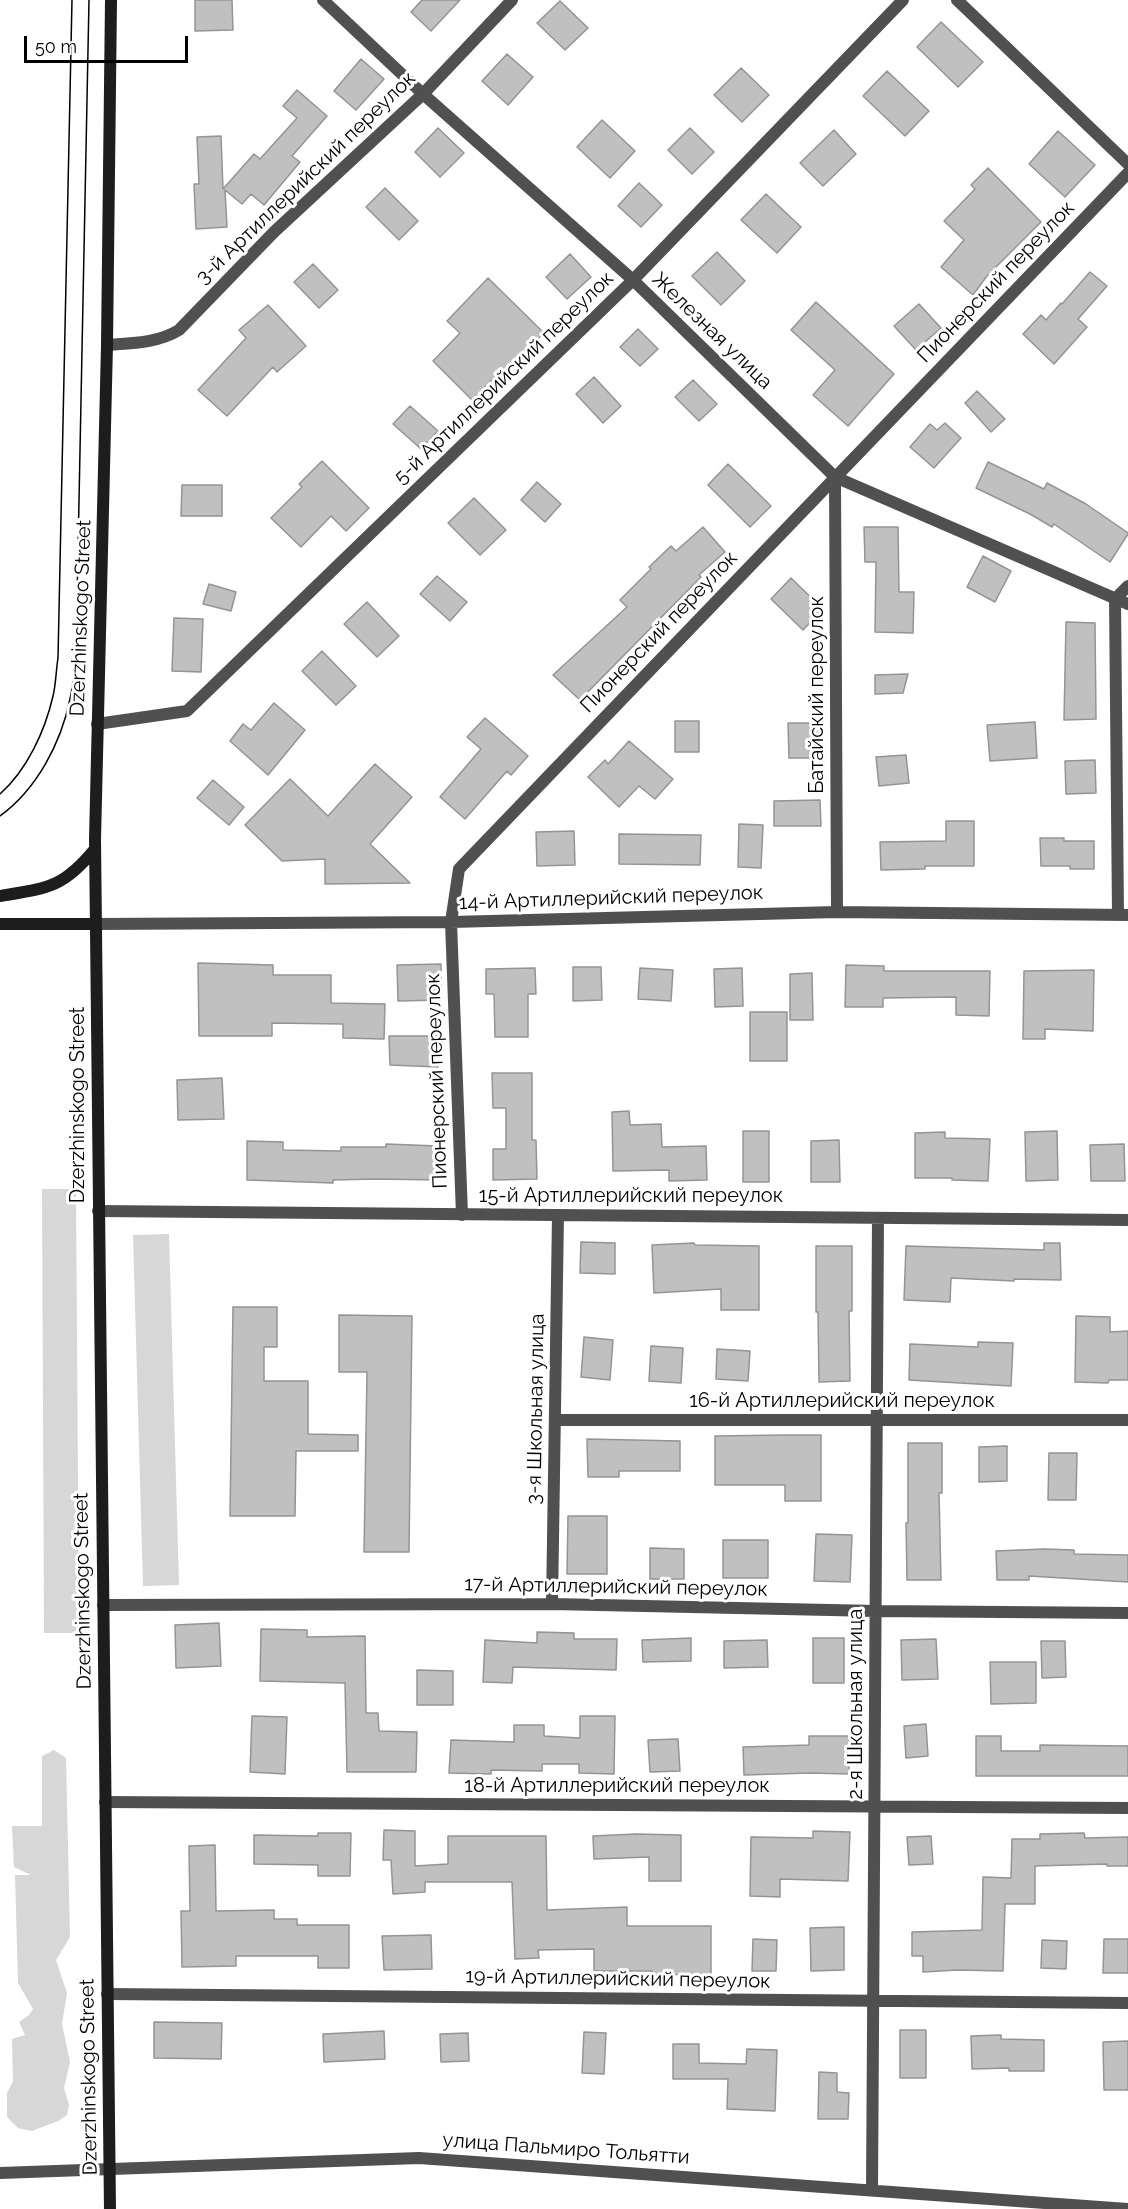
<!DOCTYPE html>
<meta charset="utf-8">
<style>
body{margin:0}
#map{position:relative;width:1128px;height:2209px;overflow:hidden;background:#fff;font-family:Raleway,sans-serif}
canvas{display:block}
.scale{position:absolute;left:24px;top:36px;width:164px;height:27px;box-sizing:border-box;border:3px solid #000;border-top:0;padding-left:8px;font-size:18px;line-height:21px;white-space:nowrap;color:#000;-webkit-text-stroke:4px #fff;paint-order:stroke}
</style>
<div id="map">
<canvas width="1128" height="2209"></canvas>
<div class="scale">50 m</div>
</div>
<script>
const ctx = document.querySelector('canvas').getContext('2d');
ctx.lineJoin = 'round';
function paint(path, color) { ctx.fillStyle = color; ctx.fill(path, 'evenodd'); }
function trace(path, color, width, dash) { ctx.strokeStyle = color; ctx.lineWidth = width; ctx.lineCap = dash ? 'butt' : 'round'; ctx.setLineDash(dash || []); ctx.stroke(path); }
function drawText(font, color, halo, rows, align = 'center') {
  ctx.font = font + ' Raleway,sans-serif'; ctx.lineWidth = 6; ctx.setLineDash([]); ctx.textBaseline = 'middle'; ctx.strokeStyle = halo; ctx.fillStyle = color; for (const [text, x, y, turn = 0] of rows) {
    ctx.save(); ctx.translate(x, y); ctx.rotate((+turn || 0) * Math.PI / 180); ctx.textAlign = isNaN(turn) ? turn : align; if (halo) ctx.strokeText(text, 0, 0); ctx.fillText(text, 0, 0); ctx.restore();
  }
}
const green = new Path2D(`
 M42 1189H76L79 1633H44Z
 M169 1234 179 1585 143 1586 133 1235Z
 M54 1750 66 1758 70 1937 56 1960 67 1993 62 2024 70 2062 64 2088 69 2105 67 2115 58 2121 32 2131 18 2128 7 2117V2093L13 2081 12 2039 25 2035 19 2022 29 2015 33 2009 18 1983 15 1875H31L14 1867 12 1826H42V1756Z`);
const building = new Path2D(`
 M195 0H232L233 30 195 31Z
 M422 0H460L431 31 411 12Z
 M560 1 588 28 565 50 537 23Z
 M941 22 983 62 958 87 917 47Z
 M507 54 533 77 508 105 482 81Z
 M361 59 384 79 356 110 334 91Z
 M741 68 769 95 742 122 714 95Z
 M887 71 929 111 905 136 863 96Z
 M297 90 327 116 292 156 300 162 264 205 251 194 242 204 225 190 227 227 196 229 194 184H199L197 137 221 136 223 189 254 154 260 159 297 118 283 106Z
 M602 120 635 151 610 178 577 147Z
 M438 128 464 153 440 177 415 152Z
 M690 128 714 152 692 174 668 150Z
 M834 130 856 154 823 186 800 163Z
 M1058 131 1095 165 1065 197 1029 164Z
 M988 168 1041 222 987 276 973 295 941 267 964 240 944 221 975 189 971 185Z
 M639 183 662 205 641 227 618 206Z
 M385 188 418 221 399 240 366 207Z
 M766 194 801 227 777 253 741 220Z
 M717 252 745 281 721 305 692 276Z
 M570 254 591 277 567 299 546 277Z
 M313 264 338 290 319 308 294 282Z
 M1090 272 1107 286 1078 319 1087 327 1054 364 1023 334 1041 315 1046 320 1061 303 1062 304Z
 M488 278 544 333 503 374 501 371 472 400 433 361 460 333 447 321Z
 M816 302 894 374 848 426 813 395 835 370 791 330Z
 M919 304 941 328 916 350 894 326Z
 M268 305 306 346 277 372 273 367 227 416 198 390 246 338 239 330Z
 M638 329 658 349 640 366 620 347Z
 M594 377 621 406 603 423 576 394Z
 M693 380 717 404 699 421 675 397Z
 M977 391 1005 419 991 432 965 403Z
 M410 406 438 431 421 449 393 424Z
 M945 423 961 438 934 468 910 447 930 424 937 430Z
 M322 461 369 508 346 531 331 516 301 547 271 518 302 487 299 484Z
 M988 462 1044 489 1047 483 1086 504 1128 533V534L1110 562 1054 524 1052 527 1030 514 976 488Z
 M728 464 771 506 750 527 708 485Z
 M537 482 561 504 545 522 521 500Z
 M182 485H222V516H181Z
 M474 498 506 530 480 555 448 523Z
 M703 527 725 552 699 575 701 577 580 700 553 675 627 607 620 600 651 569 649 567 671 546 676 551Z
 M864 527H898L899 592H914L913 633 875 632 876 562H865Z
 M983 556 1011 571 995 602 967 587Z
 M437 576 467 602 450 621 420 594Z
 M791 578 823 609 803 630 771 599Z
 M209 584 236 592 231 611 203 604Z
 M367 602 399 636 377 657 344 624Z
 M174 618 203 619 201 672 172 671Z
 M1066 622 1095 623 1096 719 1064 720Z
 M322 651 356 686 336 705 302 671Z
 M908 674 903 693 875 694V675Z
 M274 703 305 730 268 775 230 741 243 724 251 730Z
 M485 718 528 756 511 775 507 771 465 819 440 797 481 749 467 737Z
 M675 721H699V752H675Z
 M1035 722 1037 758 990 761 987 725Z
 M788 723H823V758H789Z
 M629 741 673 779 655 799 639 786 619 807 588 777 605 760 608 764Z
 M906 755 909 783 879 786 876 757Z
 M1095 760 1096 793 1066 794 1065 761Z
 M375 764 412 797 370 844 410 883 325 884V859L282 861 245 825 290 779 328 816Z
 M213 780 244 807 229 825 197 798Z
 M820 800 821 826H774V801Z
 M946 821H974V866H925V869L881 870 880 842 946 841Z
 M739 824 763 825 761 868 738 867Z
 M574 831 575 865 537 866 536 832Z
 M619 834 701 835 700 865 619 864Z
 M1040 838H1064V841H1094V869H1070V866H1041Z
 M198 963 273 965V975H331V1003L385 1004 384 1039 343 1038V1024L272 1023V1036H199Z
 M441 964V1000L398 1001 397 965Z
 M846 965 884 966V971H990L989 1016 956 1015V997L883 998V1007H845Z
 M573 967H601L602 1000 573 1001Z
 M535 968 536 994H528V1037H495L494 994H486V969Z
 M640 968 673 970 671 1001 638 999Z
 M742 968 743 1006 715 1007 714 969Z
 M1094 970 1093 1031 1045 1029V1039H1023L1024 971Z
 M812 973 813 1020H790V974Z
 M750 1012H787V1061H750Z
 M389 1036H438V1067L390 1065Z
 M492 1073H532V1140H536L537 1179 493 1180V1149H506V1108H493Z
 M222 1078 224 1119 178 1120 177 1080Z
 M629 1111 630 1125 661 1124 662 1147 706 1146 707 1180 669 1181V1170L613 1171 612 1112Z
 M743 1131H769V1182H743Z
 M1057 1131 1058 1180 1026 1181 1025 1132Z
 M945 1132V1138L990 1139 988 1181 952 1180V1178H915V1133Z
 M839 1140 840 1182H811V1141Z
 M247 1141 283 1142V1150L341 1151V1147H386V1144L438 1146 437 1180 376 1179 333 1180V1183L247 1180Z
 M1124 1144 1125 1181H1091L1090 1145Z
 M581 1242 615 1243V1274L580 1273Z
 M694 1243 695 1245 759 1246V1310H721V1289L654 1293 652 1245Z
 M1044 1243H1060L1061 1280 1014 1279V1281L951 1278 950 1302 904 1300 906 1246 1044 1250Z
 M816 1246H852V1311H849L850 1381 819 1382 818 1312H816Z
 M233 1307H277V1347H264V1381H308V1434L358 1435V1451H296L295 1516H230Z
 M339 1315 412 1316 409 1552H364L367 1372H339Z
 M1076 1316 1110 1317V1332L1128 1331V1380H1109L1108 1383 1075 1382Z
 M584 1337 613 1340 610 1380 581 1377Z
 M978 1342 1013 1343 1011 1386 909 1380 910 1344 978 1347Z
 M651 1346 683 1348 681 1383 649 1381Z
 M717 1349 750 1351 748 1381 716 1379Z
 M785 1435H821V1501H785V1485H715V1436Z
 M587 1439 680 1441V1471H619V1477H588Z
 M908 1443H942V1493H939L941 1580H907L906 1523H908Z
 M1007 1446V1481L979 1482V1447Z
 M1049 1453H1077L1076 1500H1048Z
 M568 1516H607V1574H567Z
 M816 1534 852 1535 850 1582 814 1581Z
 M723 1540H768V1578H723Z
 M650 1548 684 1549V1579H650Z
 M1044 1549 1074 1550V1554L1128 1555V1582L1029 1576V1580H997L996 1551Z
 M219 1623 221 1666 176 1668 175 1625Z
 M261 1629 307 1630V1637L365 1636 366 1713H378L379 1731 417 1732 416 1772H347L345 1683 260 1681Z
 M537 1632 574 1633V1639H617L616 1670 513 1667 512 1683 483 1682 485 1640 537 1643Z
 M691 1638V1661L643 1662 642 1640Z
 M813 1638H844V1683H813Z
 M936 1639 938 1679 902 1680 901 1640Z
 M767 1640 768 1667 724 1668V1641Z
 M1041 1641H1065L1066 1677 1042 1678Z
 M990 1662H1036V1703L991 1704Z
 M417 1670 453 1671V1705H417Z
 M252 1716 287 1717 285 1774 250 1772Z
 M580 1716H615L614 1774 579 1773V1764H542V1771L491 1770V1774L449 1773 451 1740 514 1742V1725H544V1736L580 1738Z
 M926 1724 928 1756 906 1758 904 1726Z
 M809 1736H849V1774L810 1773 744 1775 743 1747 809 1745Z
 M976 1736H1001V1751H1040V1745L1128 1746V1776H976Z
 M678 1739 680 1771 650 1772 648 1740Z
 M384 1830 415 1831V1866L448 1864V1836H546L547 1910 627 1907V1926H711V1974L652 1975V1971H594V1949L538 1950 539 1958 515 1959 512 1882H425V1892L393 1894 391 1860H383Z
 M813 1831 850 1832 848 1881 780 1879V1897L750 1896 751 1837 813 1838Z
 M318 1833H351L350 1876H318V1865L254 1864V1835L318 1836Z
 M1084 1833 1085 1838 1128 1837V1866H1107V1864L1035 1866V1904H1005L1003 1971 958 1970 923 1972V1956H912V1932L982 1930 983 1877 1011 1878 1012 1839H1040V1834Z
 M636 1834 681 1835V1881H649V1857L594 1859 593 1836Z
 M931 1836 933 1864 909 1865 907 1837Z
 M215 1845 216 1911 274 1910V1919H297V1925H349V1968H318V1956H236V1966L182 1967 181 1911H190L189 1846Z
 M844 1927V1970L811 1971 810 1928Z
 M431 1935 432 1969 384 1970 382 1936Z
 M753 1939 777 1940 776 1971H752Z
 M1104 1939H1128V1973H1103Z
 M1042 1940 1067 1941 1066 1969 1041 1968Z
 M154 2022 222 2023 221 2059 154 2058Z
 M900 2030H926V2078H900Z
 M384 2031 385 2059 324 2062 323 2034Z
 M584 2032 606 2033 604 2074 582 2073Z
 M468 2033 469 2061 441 2062 440 2034Z
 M1001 2035V2039L1044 2040V2071H1009V2068L972 2069 971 2036Z
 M1128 2041V2090H1104L1103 2042Z
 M673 2044H699V2063L746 2064 747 2049 777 2050 775 2111 727 2109 728 2079H673Z
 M819 2072 837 2073V2092L849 2093 848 2119H818Z`);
const minor = new Path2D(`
 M323 0 423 94 633 280 835 477 1128 604
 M957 0 1128 164
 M107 345C132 343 158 343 179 330L274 232 423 94 512 0
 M835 477 837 912
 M97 724 187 711 633 280 903 0
 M1118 914 1115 599 1128 586
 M96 924 451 922 837 912 1128 915
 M98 1211 1128 1220
 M462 1215 451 922 459 869 1128 173
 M556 1420H1128
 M552 1604 558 1215
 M103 1605 552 1604 876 1611 1128 1613
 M105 1802 1128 1808
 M107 1994 1128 2003
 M0 2173 419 2158 1128 2209
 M872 2190 878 1218`);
const secondary = new Path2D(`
 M0 896C48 888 63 888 95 849
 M0 924H96
 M110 2209 95 839 107 345 111 0`);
const tram = new Path2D(`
 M0 794C27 770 45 731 53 696 56 684 56 670 58 658L72 0
 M0 816C37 789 61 743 70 699 77 667 76 633 77 601L89 0`);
const streetNames = [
 ["3-й Артиллерийский переулок",306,178,-44],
 ["Пионерский переулок",996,282,-46],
 ["Железная улица",712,331,44],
 ["5-й Артиллерийский переулок",504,378,-44],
 ["Dzerzhinskogo Street",81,618,-88],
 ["Пионерский переулок",659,632,-46],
 ["Батайский переулок",817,695,-90],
 ["14-й Артиллерийский переулок",611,898,-2],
 ["Пионерский переулок",437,1081,-92],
 ["Dzerzhinskogo Street",78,1105,-90],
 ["15-й Артиллерийский переулок",631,1196],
 ["16-й Артиллерийский переулок",842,1401],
 ["3-я Школьная улица",536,1409,-89],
 ["17-й Артиллерийский переулок",616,1587,1],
 ["Dzerzhinskogo Street",83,1591,-91],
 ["2-я Школьная улица",856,1704,-90],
 ["18-й Артиллерийский переулок",617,1786],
 ["19-й Артиллерийский переулок",618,1979,1],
 ["Dzerzhinskogo Street",89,2077,-91],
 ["улица Пальмиро Тольятти",566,2149,4]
];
paint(green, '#d7d7d7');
paint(building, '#c0c0c0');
trace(building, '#949494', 1.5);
trace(minor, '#505050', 12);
trace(secondary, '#1d1d1d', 12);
trace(tram, '#000', 1.5);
drawText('20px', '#000', '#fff', streetNames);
</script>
